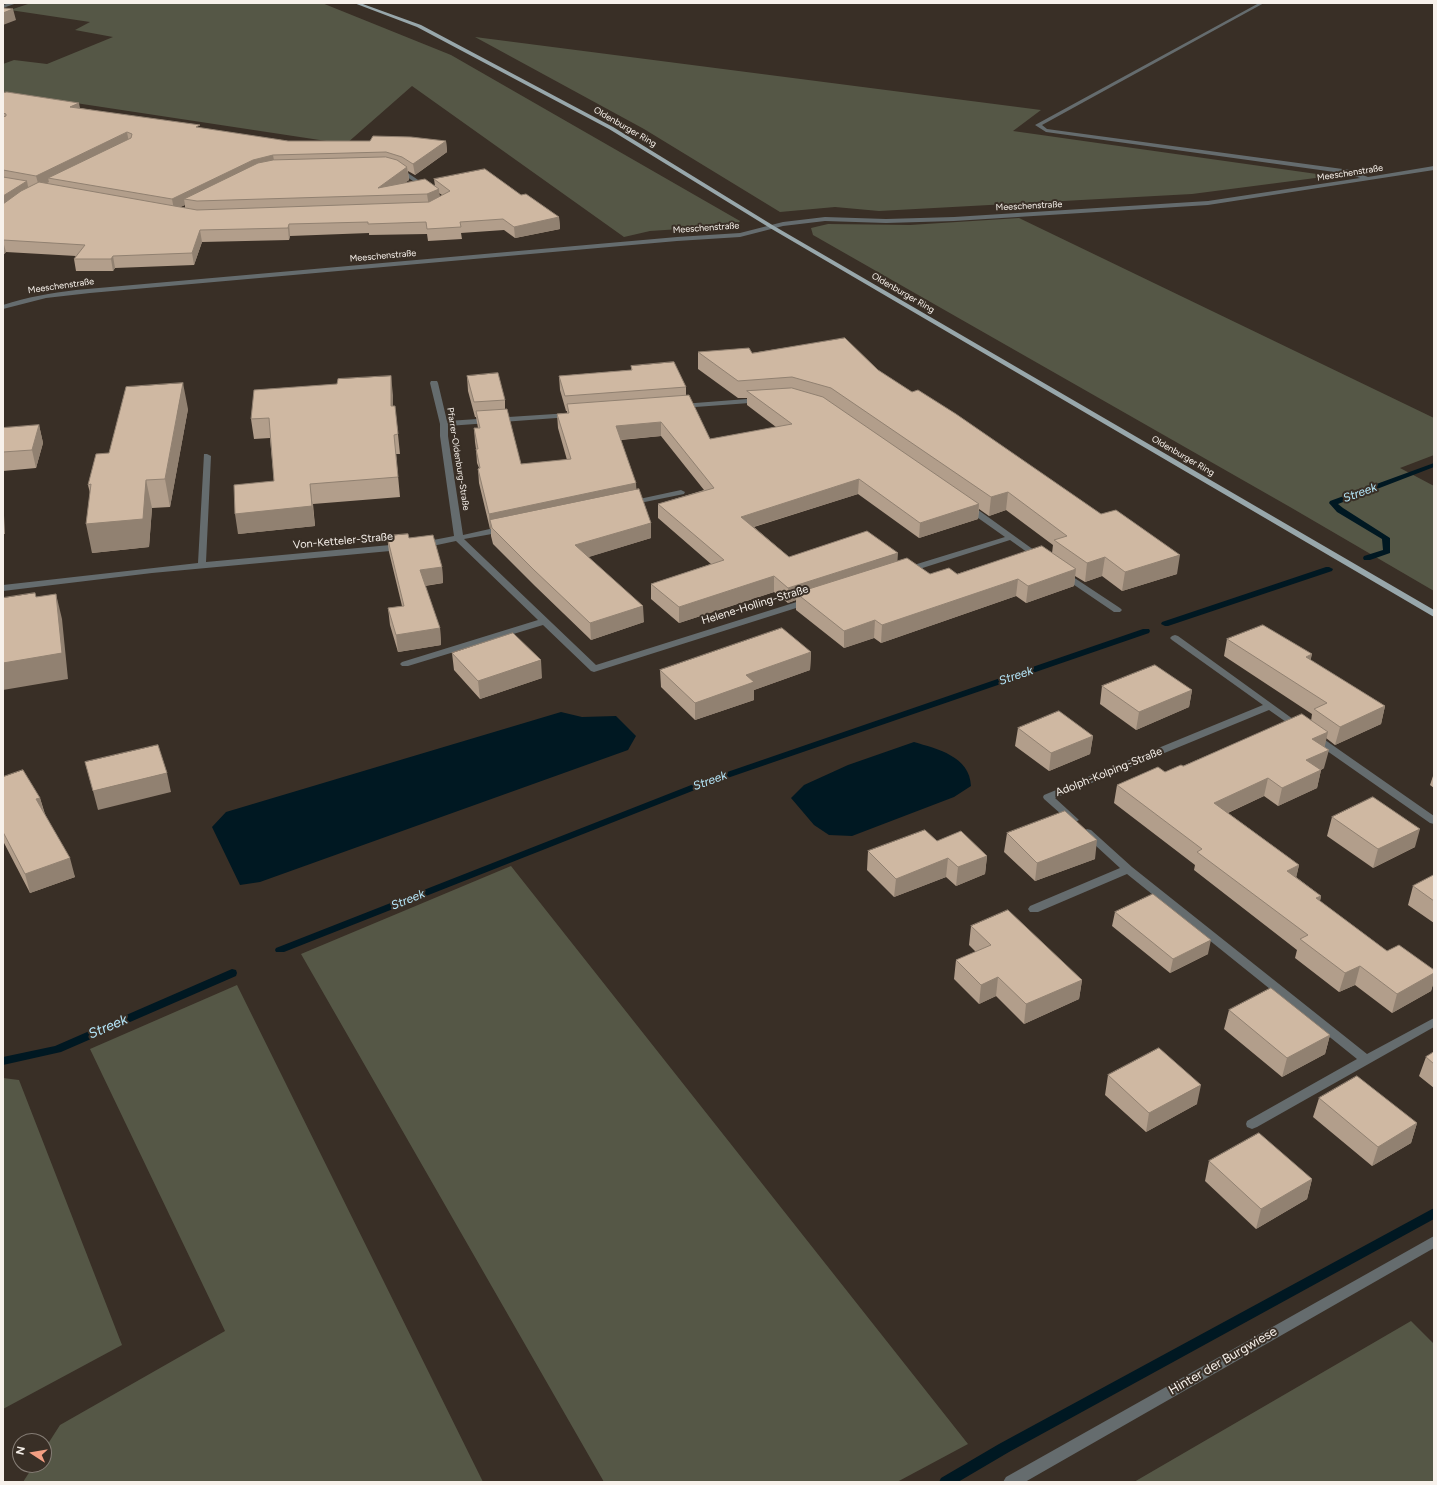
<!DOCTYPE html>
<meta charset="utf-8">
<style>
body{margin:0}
#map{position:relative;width:1437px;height:1485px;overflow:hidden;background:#392f26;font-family:Figtree,sans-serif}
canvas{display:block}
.frame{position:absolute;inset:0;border:4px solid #f7f1eb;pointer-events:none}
.north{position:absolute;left:12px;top:1433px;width:40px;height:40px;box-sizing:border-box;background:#392f26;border:1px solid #857d75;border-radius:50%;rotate:282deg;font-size:11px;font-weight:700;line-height:16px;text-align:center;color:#f7f1eb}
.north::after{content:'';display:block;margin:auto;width:14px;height:18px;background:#f39f83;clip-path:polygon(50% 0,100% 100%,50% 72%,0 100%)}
</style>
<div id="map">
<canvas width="1437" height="1485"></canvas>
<div class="frame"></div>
<div class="north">N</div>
</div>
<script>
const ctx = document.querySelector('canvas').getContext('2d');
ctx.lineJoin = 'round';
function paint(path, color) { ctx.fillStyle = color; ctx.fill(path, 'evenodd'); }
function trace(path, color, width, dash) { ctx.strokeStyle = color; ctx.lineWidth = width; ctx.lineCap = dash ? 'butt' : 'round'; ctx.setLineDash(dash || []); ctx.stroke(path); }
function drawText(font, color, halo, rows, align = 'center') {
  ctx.font = font + ' Figtree,sans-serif'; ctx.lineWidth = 4; ctx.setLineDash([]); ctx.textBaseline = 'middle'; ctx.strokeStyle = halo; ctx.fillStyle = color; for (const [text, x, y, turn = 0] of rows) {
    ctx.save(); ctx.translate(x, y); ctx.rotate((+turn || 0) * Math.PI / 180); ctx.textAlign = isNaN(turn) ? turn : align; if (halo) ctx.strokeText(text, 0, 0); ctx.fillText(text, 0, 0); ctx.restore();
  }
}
const green = new Path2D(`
 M31 3H322L451 55 740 221 736 227 715 231 680 229 650 231 624 237 412 86 346 144 3 92V64L14 60 47 64 113 37 75 30 90 22 10 10Z
 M475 37 1041 110 1013 131 1331 176 1192 194 879 211 835 207 780 212 644 129Z
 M1019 218 1434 418V455L1400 468 1434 486V591L1290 507 813 235 811 228 828 224 910 225Z
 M511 866 968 1444 897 1482H604L301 954Z
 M237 985 483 1482H23L34 1465H44V1450L60 1425 225 1331 90 1049Z
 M3 1078 19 1080 122 1345 3 1409Z
 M1411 1321 1434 1344V1482H1134Z`);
const water = new Path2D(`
 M561 712 582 717 616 716 636 736 628 750 260 882 240 885 212 827 226 812Z
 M914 742C937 749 970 756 971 786L954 797 852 836 829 835 814 825 791 798 804 785 848 765Z`);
const stream = new Path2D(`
 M1434 463V467L1338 504 1343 508 1390 538V553L1370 560H1364L1363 558 1364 556 1383 550 1382 539 1337 512 1329 503 1330 501Z
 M1326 567H1329L1333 569 1332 571 1168 626H1165L1161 624 1162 622Z
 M1143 629H1149L1150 631 1149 633 710 784 284 952H276L275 950 276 948 704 780Z
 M232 969 236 970 237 973 236 976 61 1052 3 1065V1057L55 1046Z
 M1434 1208V1219L1009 1452 958 1482H939L941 1478 999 1444Z`);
const minor = new Path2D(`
 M10 3H17L3 8V5Z
 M1259 3H1264L1042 125 1047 129 1350 170 1368 177 1434 166V170L1208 205 954 221 886 223 825 221 783 226 740 237 677 241 90 293 46 298 3 309V305C27 297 51 293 76 290L677 237 740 233 783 222 825 217 886 219 954 217 1208 201 1360 178 1349 174 1046 132 1035 125Z
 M395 167H399L430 188 425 189 395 169Z
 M431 381H437L438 383 447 421 570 413 574 415 570 417 448 426V436L463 535 503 526 507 529 503 532 464 539 596 665 806 599H812L813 601 812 603 594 672 591 671 543 625 408 666H402L400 664 402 662 538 620 456 541 423 548 419 545 423 542 454 536 440 436V424L430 383Z
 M760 398H763V402L682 408 678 406 682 404Z
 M204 454H207L211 456 206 562 401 544 405 547 401 550 152 573 3 591V585L198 563Z
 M681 490 685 492 684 494 630 505 626 503 630 501Z
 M964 504H970L1045 558 1041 561 1038 560 1010 540 910 572H904L903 570 904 568 1005 537 964 508 963 506Z
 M1064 571 1120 608 1122 610 1120 612H1114L1061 576 1060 574 1061 572Z
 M1175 635 1178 636 1304 727 1299 730 1296 729 1269 710 1055 798 1079 820 1074 823 1070 822 1044 799 1043 797 1044 795 1263 705 1172 640 1170 638 1172 636Z
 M1314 734 1318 735 1434 816V824L1430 823 1310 739 1309 737 1310 735Z
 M1087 829 1091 830 1132 867 1367 1054 1434 1018V1027L1257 1127 1252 1129 1247 1127 1246 1124 1247 1121 1357 1059 1127 874 1038 912H1030L1028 909 1030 906 1120 868 1083 834 1082 832Z
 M1434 1236V1248L1025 1482H1003L1006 1477Z`);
const major = new Path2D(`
 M354 3H360L421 25 613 127 774 226 1434 610V617L770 228 609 129 417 27Z`);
const wall = new Path2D(`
 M3 93 80 108 200 128 288 141H446L447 152 415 175 408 171 409 180 404 183 435 186 434 179 521 195 559 217 560 229 515 238 504 230 461 233 462 239 428 241 427 234 369 235V233L290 236 289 240 202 242 194 265 115 268 113 271H76L74 259 76 256 6 252 3 255ZM439 193 442 195 440 197ZM185 205V208L180 207Z
 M698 352 752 353 878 370 1177 574 1122 591 1102 576 1085 582 1075 576 1074 586 1026 603 1016 596 881 643 874 638 844 648 796 610V600L788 603 774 592 679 623 651 599V584L711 564 658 518V504L704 490 661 436 621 440 651 538 588 557 644 622 591 640 535 586 493 544 491 536V529H490L479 483 478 469 479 468 477 463 476 449 475 442 474 428H478L476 417H475L468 391 467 376 505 400V409L521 464 567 460 558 428 557 414 567 413V411H566L560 390 559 376 631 370V366L686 387V396L710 439 776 427 747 405V398H738L698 369ZM858 494 919 538 978 519 979 509 989 516 1006 510 1053 545 1052 553 957 574H930L898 561 789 557 754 527Z
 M393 395V406L397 425 400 454H396L400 497 313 504 315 526 238 534 274 481 270 438 254 439 251 419Z
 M188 409 170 507 152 508 149 547 92 553 90 493 88 485 109 453Z
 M39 425 43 443 36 468 3 471V428Z
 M387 536 409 538 442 567 443 583 425 586 440 628 441 645 398 652 390 625 388 608 402 606 389 552Z
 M1227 639 1312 654 1310 660 1385 706 1381 724 1335 745 1326 738 1324 747V768L1321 770 1317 788 1278 806 1264 796 1228 813 1299 865 1296 877 1321 896 1320 901 1387 951 1434 970V981L1431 991 1392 1013 1355 985 1339 992 1295 958 1297 950 1194 870 1195 865 1114 803 1117 785 1165 772 1183 766 1311 721 1312 714 1224 656Z
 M811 652 810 670 754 690V700L695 720 661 687 660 670Z
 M452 653 542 678 480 699 454 670Z
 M1102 686 1192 690 1189 707 1136 730 1100 704Z
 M1018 728 1093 736 1090 754 1049 771 1015 746Z
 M1434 773V788L1430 785Z
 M3 777 40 798 45 814 75 877 30 893 3 841Z
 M1332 817 1415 847 1373 868 1327 836Z
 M1007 833 1095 859 1035 881 1004 852Z
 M937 841 987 856 985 874 956 886 946 877 894 897 867 870 868 851Z
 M1434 875V923L1408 905 1413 886Z
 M1115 912 1208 954 1170 973 1112 926Z
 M971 926 1082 980 1079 999 1024 1024 996 996 979 1004 954 979 956 960 976 952 969 945Z
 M1229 1010 1330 1035 1325 1054 1282 1077 1224 1029Z
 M1434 1052V1088L1419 1076 1426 1057Z
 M1108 1075 1197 1104 1146 1132 1105 1095Z
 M1319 1098 1417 1123 1411 1143 1372 1166 1313 1117Z
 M1209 1161 1312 1179 1307 1199 1256 1229 1205 1181Z`);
const shadedWall = new Path2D(`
 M13 9 16 20 3 25V13Z
 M79 103 81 113 70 107Z
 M127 132 129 143 48 178 49 182 39 187 36 176Z
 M446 141 447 152 415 175 413 164Z
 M273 155 275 166 184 199 185 205 174 210 172 199 253 160Z
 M407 167 409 180 388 195 378 188Z
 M27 181 29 192 3 209V196Z
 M439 189 440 202 429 207 427 194Z
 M559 217 560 229 515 238 514 227Z
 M289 224 290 236 289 240 288 228Z
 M200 230 202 242 194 265 192 253Z
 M3 241 6 252 3 255Z
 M113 256 115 268 113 271 111 259Z
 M391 376 393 395V425L391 406Z
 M183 383 188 409 170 507 165 479Z
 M661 422V436L617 440 616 426Z
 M39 425 43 443 36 468 32 450Z
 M859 479 858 494 740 531 741 517Z
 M146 480 152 508 149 547 92 553 86 524Z
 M636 483 637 498 490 520 491 529H490L489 514Z
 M310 484 315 526 238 534 235 514Z
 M1008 492 1006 510 989 516 991 497Z
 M3 497 5 534H3Z
 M979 504 978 519 919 538 920 523Z
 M651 523V538L576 561 575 545Z
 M898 553 897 568 796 593V600L788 603V588Z
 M1180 555 1177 574 1122 591 1125 572Z
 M1105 557 1102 576 1085 582 1087 563Z
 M442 567 443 583 422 586 420 570Z
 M1076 569 1074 586 1026 603 1028 586Z
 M774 576V592L679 623V607Z
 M1018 579 1016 596 881 643 882 625Z
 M56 594 62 619 68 679 3 690V663Z
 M643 606 644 622 591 640 590 623Z
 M875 620 874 638 844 648V631Z
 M440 628 441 645 398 652 396 635Z
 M811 652 810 670 754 690V700L695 720V703L746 675Z
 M1312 654 1308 672 1306 657Z
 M541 660 542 678 480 699 478 681Z
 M1192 690 1189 707 1136 730 1139 712Z
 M1385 706 1381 724 1335 745 1340 727Z
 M1328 732 1324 750 1312 739Z
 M1093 736 1090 754 1049 771 1051 753Z
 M1329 750 1324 768 1302 778 1306 760Z
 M1321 770 1317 788 1278 806 1282 788Z
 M167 773 171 792 98 810 93 791Z
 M1268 778 1264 796 1210 821 1214 803Z
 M40 798 45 816 36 799Z
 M1420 829 1415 847 1373 868 1378 849Z
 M1097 840 1095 859 1035 881 1037 863Z
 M987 856 985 874 956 886 958 867Z
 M70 858 75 877 30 893 25 874Z
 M948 858 946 877 894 897 896 879Z
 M1299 865 1295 883 1287 871Z
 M1321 896 1317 914 1316 898Z
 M1211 940 1208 954 1170 973 1173 959Z
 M1360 966 1355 985 1339 992 1345 973Z
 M1434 973V981L1431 991 1392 1013 1397 994Z
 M998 977 996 996 979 1004 981 985Z
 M1082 980 1079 999 1024 1024 1026 1004Z
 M1330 1035 1325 1054 1282 1077 1287 1058Z
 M1201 1085 1197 1104 1146 1132 1149 1113Z
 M1417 1123 1411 1143 1372 1166 1378 1147Z
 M1312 1179 1307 1199 1256 1229 1261 1209Z`);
const building = new Path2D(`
 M3 8 13 9 3 13Z
 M7 92 79 103 70 107 200 125 196 127 288 141H370L373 136 411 137 446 141 413 164 402 157 386 152 273 155 253 160 172 199 48 178 131 138 132 134 127 132 36 176 3 170V117L6 116V114L3 113V93Z
 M386 157 397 160 407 167 378 188 425 179 439 189 427 194 197 201 184 199 258 163 273 160Z
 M485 169 521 195 526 194 559 217 514 227 503 219 460 222 461 227 427 229 426 222 368 224V222L289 224 288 228 200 230 192 253 113 256 111 259H74L85 245 3 240V204L21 191 39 182 197 210 429 202 450 191 434 179Z
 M3 177 27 181 3 196Z
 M845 338 878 370 912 392 918 390 956 414 1101 514 1116 510 1180 555 1125 572 1105 557 1087 563 1054 540 1067 536 1008 492 991 497 831 388 792 377 738 381 698 352 749 348 752 353Z
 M674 362 686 387 565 396 559 376 632 370 631 366Z
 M498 373 505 400 474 402 467 376Z
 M391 376V406H395L398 434 394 435 398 477 310 484 312 506 235 514 234 485 274 481 269 418 251 419 254 390 337 384 338 379Z
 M183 383 165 479 146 480 143 519 86 524 91 484 88 485 96 454 109 453 126 387Z
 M792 388 823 397 979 504 920 523 859 479 741 517 789 557 867 531 898 553 788 588 774 576 679 607 651 584 724 560 658 504 714 488 661 422 616 426 636 483 489 514 478 469 480 468 476 449H478L474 428H480L476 411 507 409 521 464 571 459 557 414 569 413 567 404 689 395 710 439 792 424 747 391Z
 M39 425 32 450 3 452V428Z
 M639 489 651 523 575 545 643 606 590 623 534 570 492 528 490 520Z
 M408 534 409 538 433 535 442 567 420 570 440 628 396 635 388 608 404 606 387 536Z
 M1042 546 1076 569 1028 586 1018 579 882 625 875 620 844 631 796 593 907 558 930 574 949 568 957 574Z
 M35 593 36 597 56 594 62 653 3 663V598Z
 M1263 625 1312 654 1306 657 1385 706 1340 727 1314 709 1327 703 1227 639Z
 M782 628 811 652 746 675 754 682 695 703 660 670Z
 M513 633 541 660 478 681 452 653Z
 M1155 665 1192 690 1139 712 1102 686Z
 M1059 711 1093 736 1051 753 1018 728Z
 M1302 714 1328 732 1312 739 1329 750 1306 760 1321 770 1282 788 1268 778 1214 803 1299 865 1287 871 1321 896 1316 898 1387 951 1399 945 1434 970V973L1397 994 1360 966 1345 973 1300 939 1308 935 1197 852 1202 849 1117 785 1158 767 1165 772 1181 765 1183 766Z
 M158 745 167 773 93 791 85 762Z
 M23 770 40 798 36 799 70 858 25 874 3 832V777Z
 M1373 797 1420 829 1378 849 1332 817Z
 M1065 811 1097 840 1037 863 1007 833Z
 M925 830 937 841 961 831 987 856 958 867 948 858 896 879 868 851Z
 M1434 875V901L1413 886Z
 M1153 894 1211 940 1173 959 1115 912Z
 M1008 910 1082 980 1026 1004 998 977 981 985 956 960 991 945 971 926Z
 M1271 988 1330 1035 1287 1058 1229 1010Z
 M1159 1048 1201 1085 1149 1113 1108 1075Z
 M1434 1052V1064L1426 1057Z
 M1357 1076 1417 1123 1378 1147 1319 1098Z
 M1259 1133 1312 1179 1261 1209 1209 1161Z`);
const farStreetnames = [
 ["Oldenburger Ring",625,127,30],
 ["Meeschenstraße",1350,173,-9],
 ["Meeschenstraße",1029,206,-3],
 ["Meeschenstraße",706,228,-4],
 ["Meeschenstraße",383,256,-5],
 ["Meeschenstraße",61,286,-8],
 ["Oldenburger Ring",903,293,30],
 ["Oldenburger Ring",1183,456,30],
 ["Pfarrer-Oldenburg-Straße",458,459,81]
];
const streetNames = [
 ["Von-Ketteler-Straße",343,541,-5],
 ["Helene-Holling-Straße",755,605,-17],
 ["Adolph-Kolping-Straße",1109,772,-22]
];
const waterNames = [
 ["Streek",1360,493,-20],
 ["Streek",1016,676,-19],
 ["Streek",710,781,-20],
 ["Streek",408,900,-22]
];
const nearStreetnames = [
 ["Hinter der Burgwiese",1223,1361,-30]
];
const nearWaternames = [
 ["Streek",108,1027,-23]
];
paint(green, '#555746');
paint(water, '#001822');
paint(stream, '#001822');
paint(minor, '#656c6e');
paint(major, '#98a7ab');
paint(wall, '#b29e8b');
paint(shadedWall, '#918171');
paint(building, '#cfb8a2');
trace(building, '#918171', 1);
drawText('9px', '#f7f1eb', '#392f26', farStreetnames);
drawText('11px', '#f7f1eb', '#392f26', streetNames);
drawText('italic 12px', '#b5e6f9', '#392f26', waterNames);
drawText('13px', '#f7f1eb', '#392f26', nearStreetnames);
drawText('italic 14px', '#b5e6f9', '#392f26', nearWaternames);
</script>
